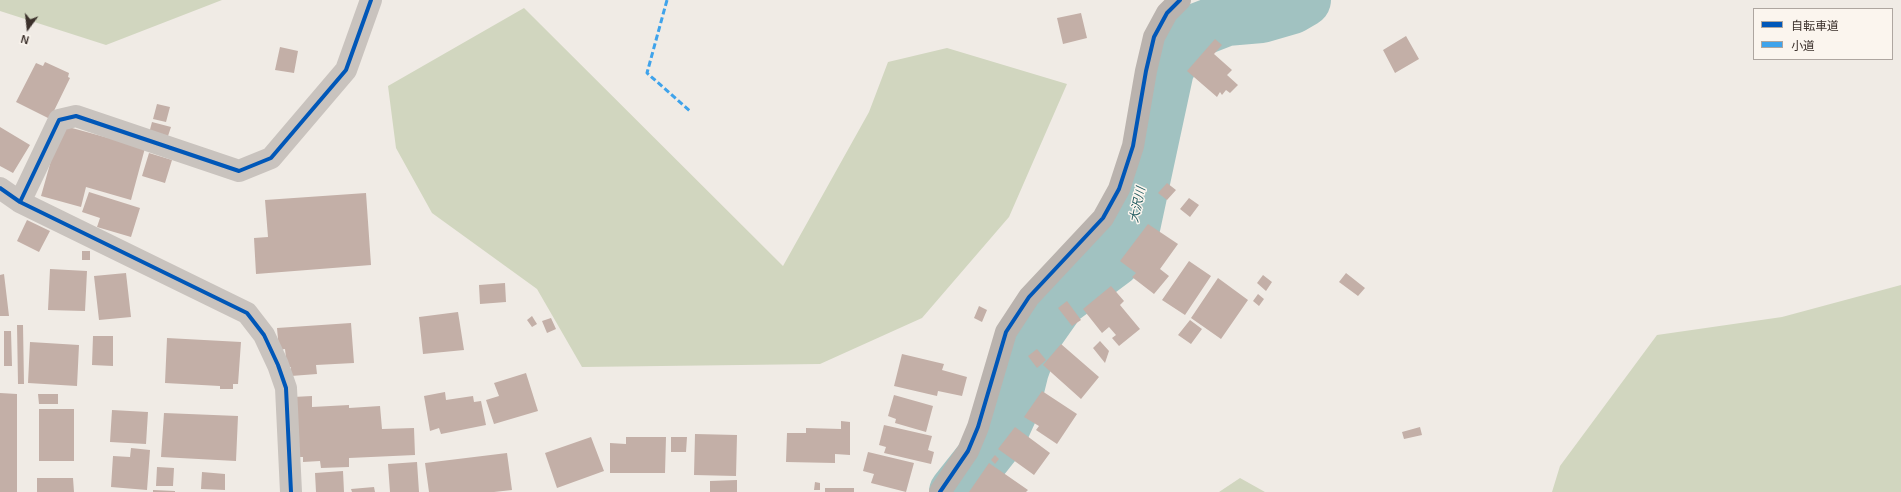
<!DOCTYPE html>
<meta charset="utf-8">
<style>
body{margin:0}
#map{position:relative;width:1901px;height:492px;overflow:hidden;background:#f0ebe5;font-family:Helvetica,"Noto Sans JP",sans-serif}
canvas{display:block}
.legend{position:absolute;left:1753px;top:8px;width:140px;height:52px;box-sizing:border-box;background:#fbf5ee;border:1px solid #aea6a0;margin:0;padding:5px 7px;list-style:none;font-size:12px;color:#3b302b}
.legend li{display:flex;align-items:center;gap:8px;height:20px}
.legend b{width:20px;border:1px solid #aea6a0}
.north{position:absolute;left:8px;top:8px;width:40px;height:40px;-webkit-text-stroke:3px #fbf5ee;paint-order:stroke;rotate:195deg;font-size:11px;font-weight:700;line-height:16px;text-align:center;color:#3b302b}
.north::after{content:'';display:block;margin:auto;width:14px;height:18px;background:#3b302b;clip-path:polygon(50% 0,100% 100%,50% 72%,0 100%)}
</style>
<div id="map">
<canvas width="1901" height="492"></canvas>
<ul class="legend">
<li><b style="height:5px;background:#0057b8"></b>自転車道</li>
<li><b style="height:5px;background:#3fa3eb"></b>小道</li>
</ul>
<div class="north">N</div>
</div>
<script>
const ctx = document.querySelector('canvas').getContext('2d');
ctx.lineJoin = 'round';
function paint(path, color) { ctx.fillStyle = color; ctx.fill(path, 'evenodd'); }
function trace(path, color, width, dash) { ctx.strokeStyle = color; ctx.lineWidth = width; ctx.lineCap = dash ? 'butt' : 'round'; ctx.setLineDash(dash || []); ctx.stroke(path); }
function drawText(font, color, halo, rows, align = 'center') {
  ctx.font = font + ' Helvetica,"Noto Sans JP",sans-serif'; ctx.lineWidth = 3; ctx.setLineDash([]); ctx.textBaseline = 'middle'; ctx.strokeStyle = halo; ctx.fillStyle = color; for (const [text, x, y, turn = 0] of rows) {
    ctx.save(); ctx.translate(x, y); ctx.rotate((+turn || 0) * Math.PI / 180); ctx.textAlign = isNaN(turn) ? turn : align; if (halo) ctx.strokeText(text, 0, 0); ctx.fillText(text, 0, 0); ctx.restore();
  }
}
const green = new Path2D(`
 M0 0H222L106 45 0 11Z
 M524 8 783 266 869 112 888 62 947 48 1067 84 1009 217 922 318 820 364 582 367 537 289 432 213 396 148 388 86Z
 M1901 285V492H1552L1560 466 1657 335 1782 317Z
 M1240 478 1265 492H1219Z`);
const river = new Path2D(`
 M956 492 998 439 1013 406 1022 370 1034 337 1060 300 1115 259 1133 228 1167 70 1185 35 1226 19 1261 16 1292 7 1304 0`);
const building = new Path2D(`
 M1081 13 1087 38 1063 44 1057 18Z
 M1406 36 1419 59 1395 73 1383 50Z
 M1215 39 1222 45 1214 54 1232 70 1227 75 1238 85 1230 93 1226 90 1222 95 1220 92 1217 97 1187 71Z
 M280 47 298 51 294 73 275 70Z
 M45 62 69 73 68 77 70 78 50 119 16 102 36 63 43 66Z
 M157 104 170 107 166 122 153 119Z
 M152 122 171 127 166 142 148 137Z
 M61 125 145 148 131 200 86 187 81 207 41 196Z
 M0 127 30 145 13 173 0 166Z
 M149 153 172 160 165 183 142 176Z
 M1167 183 1176 190 1167 200 1158 193Z
 M89 192 140 208 131 237 97 227 100 218 82 212Z
 M366 193 371 265 256 274 254 238 268 237 265 200Z
 M1189 198 1199 205 1190 217 1180 209Z
 M27 220 50 231 39 252 17 241Z
 M1148 224 1178 244 1160 269 1169 276 1154 294 1132 277 1136 273 1120 261Z
 M82 251H90V260H82Z
 M1189 261 1211 276 1185 315 1162 300Z
 M50 269 87 271 85 311 48 310Z
 M126 273 131 317 99 320 94 276Z
 M1346 273 1365 288 1358 296 1339 282Z
 M4 274 9 316H0V275Z
 M1263 275 1272 282 1266 291 1257 283Z
 M1218 278 1248 300 1221 339 1191 318Z
 M505 283 506 302 480 304 479 285Z
 M1111 286 1124 301 1120 305 1140 329 1119 346 1112 338 1116 335 1109 327 1102 333 1083 309Z
 M1258 294 1264 299 1259 306 1253 301Z
 M1067 301 1081 320 1072 326 1058 308Z
 M979 306 987 310 982 322 974 318Z
 M458 312 464 350 423 354 419 317Z
 M532 316 537 324 532 327 527 320Z
 M551 318 556 329 547 333 542 321Z
 M1190 320 1202 329 1191 344 1178 335Z
 M351 323 354 363 316 365 317 374 291 376V367H287L285 349 279 350 277 328Z
 M17 325H23L24 384H18Z
 M4 331H11L12 366H4Z
 M93 336H113V366L92 365Z
 M167 338 241 342 238 384H233V389H220V386L165 383Z
 M1100 341 1109 351 1105 363 1093 348Z
 M30 342 79 345 77 386 28 383Z
 M1061 344 1099 377 1081 399 1043 365Z
 M1037 349 1046 360 1037 368 1028 356Z
 M902 354 944 364 942 370 967 377 962 396 938 391 937 396 894 386Z
 M526 373 538 411 494 424 486 400 499 396 494 383Z
 M1042 391 1077 414 1057 444 1036 430 1039 426 1024 417Z
 M445 392 446 400 473 396 474 402 481 401 486 425 441 434 439 428 430 431 424 396Z
 M0 393 17 394V492H0Z
 M38 394H58V404H39Z
 M894 395 933 406 926 432 895 423 896 419 888 416Z
 M312 396V407L349 405V408L380 406 382 429 414 428 415 455 349 458V467L321 468 320 461 303 462V457H296L293 397Z
 M39 409H74V461H39Z
 M112 410 148 412 146 444 110 442Z
 M164 413 238 416 236 461 161 457Z
 M841 421 850 422V455L835 454V463L786 462 787 433H806V428L841 429Z
 M884 425 932 436 928 450 934 452 931 464 884 453 886 447 879 445Z
 M1015 427 1050 453 1034 475 998 449Z
 M1420 427 1422 435 1404 439 1402 432Z
 M695 434 737 435 736 476 694 475Z
 M591 437 604 471 557 488 545 453Z
 M626 437H666L665 473H610V443L626 444Z
 M671 437H687L686 452H671Z
 M131 448 150 450 147 490 111 487 113 456 130 457Z
 M868 452 914 463 906 492 871 483 874 474 863 471Z
 M507 453 512 490 494 492H429L425 463Z
 M995 455 999 459 995 464 991 460Z
 M417 462 419 492H390L388 464Z
 M989 463 1028 490 1026 492H969Z
 M157 467 174 468 173 486H156Z
 M343 471 344 492H316L315 473Z
 M202 472 225 474V490L201 489Z
 M37 478H73L74 492H37Z
 M737 480V492H710V481Z
 M815 482 820 483V490H814Z
 M374 487 375 492H352L351 489Z
 M825 488H854V492H825Z
 M153 490 175 491V492H153Z`);
const street = new Path2D(`
 M0 188 20 202 247 313 264 335 278 365 286 388 291 492
 M20 202 59 120 76 116 239 171 271 158 346 70 371 0`);
const secondary = new Path2D(`
 M940 492 968 451 978 427 1006 332 1029 297 1103 218 1119 189 1133 146 1146 71 1154 37 1167 13 1180 0`);
const quiet = new Path2D(`
 M667 0 647 73 690 111`);
const cycleway = new Path2D(`
 M0 188 20 202 247 313 264 335 278 365 286 388 291 492
 M20 202 59 120 76 116 239 171 271 158 346 70 371 0
 M940 492 968 451 978 427 1006 332 1029 297 1103 218 1119 189 1133 146 1146 71 1154 37 1167 13 1180 0`);
const waterNames = [
 ["大沢川",1138,205,-78]
];
paint(green, '#d1d6bf');
trace(river, '#a1c2c1', 54);
paint(building, '#c3afa7');
trace(street, '#c9c3be', 22);
trace(secondary, '#bab3ae', 22);
trace(quiet, '#3fa3eb', 3, [6, 3]);
trace(cycleway, '#0057b8', 4);
drawText('italic 12px', '#1f5a5e', '#fbf5ee', waterNames);
</script>
